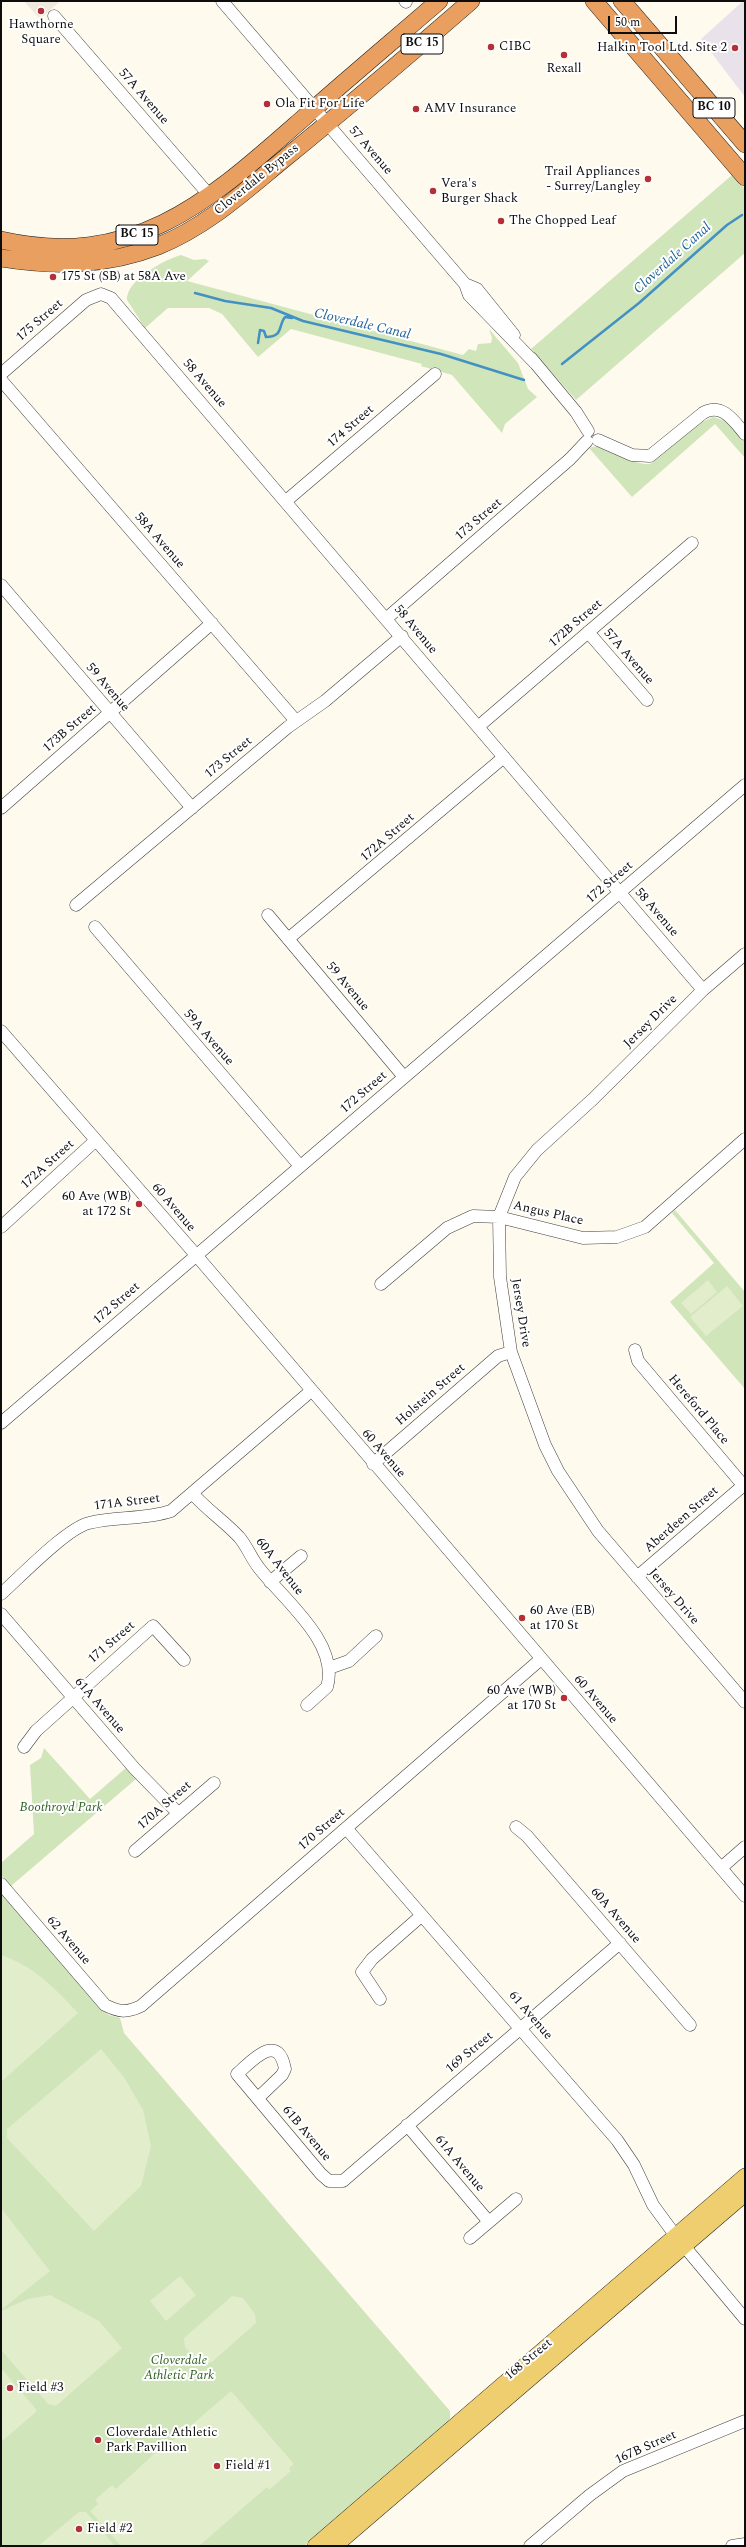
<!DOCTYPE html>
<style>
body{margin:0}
#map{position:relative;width:746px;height:2547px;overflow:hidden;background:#fefaee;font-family:Spectral,serif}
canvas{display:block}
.frame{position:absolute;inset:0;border:2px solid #0d0d0d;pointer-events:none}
.scale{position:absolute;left:608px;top:16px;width:69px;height:18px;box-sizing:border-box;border:2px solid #0d0d0d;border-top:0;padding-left:5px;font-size:12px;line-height:14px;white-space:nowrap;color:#0d0d0d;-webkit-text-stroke:3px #fff;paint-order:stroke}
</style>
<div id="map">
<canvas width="746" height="2547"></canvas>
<div class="frame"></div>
<div class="scale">50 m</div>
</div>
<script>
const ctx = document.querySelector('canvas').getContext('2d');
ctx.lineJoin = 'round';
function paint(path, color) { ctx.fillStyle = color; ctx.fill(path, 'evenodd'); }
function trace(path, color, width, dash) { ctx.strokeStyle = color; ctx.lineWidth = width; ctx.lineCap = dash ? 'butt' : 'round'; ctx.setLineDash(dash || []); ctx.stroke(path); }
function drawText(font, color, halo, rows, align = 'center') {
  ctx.font = font + ' Spectral,serif'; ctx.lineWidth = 4; ctx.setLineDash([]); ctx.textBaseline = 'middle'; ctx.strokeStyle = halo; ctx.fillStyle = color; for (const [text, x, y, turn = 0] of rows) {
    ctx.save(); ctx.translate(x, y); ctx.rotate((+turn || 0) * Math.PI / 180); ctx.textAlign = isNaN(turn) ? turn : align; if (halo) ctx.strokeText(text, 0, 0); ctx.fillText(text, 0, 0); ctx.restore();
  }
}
const industrial = new Path2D(`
 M743 1H745V97L701 39Z`);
const green = new Path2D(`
 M732 175 745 189V253L576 400 531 349Z
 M181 255 194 260 205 259 209 261 187 281 463 355 469 349 476 351 478 344 491 343 492 338 489 329 518 363 528 389 537 397 505 424 502 433 452 375 421 366 422 364 291 329 258 357 222 314 209 308H168L145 328 127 300C126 280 164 260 181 255Z
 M713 417 726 421 745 442V458L715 424 632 497 589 448C604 441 630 466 650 464L700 423Z
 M675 1210 745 1292V1389L670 1302 714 1263 672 1213Z
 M44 1748 90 1799 127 1767 136 1779 11 1886 1 1875V1863L34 1834 30 1765 41 1758Z
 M1 1893 100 2008 109 2015 120 2018 124 2033 450 2411V2418L447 2424 304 2546H1Z`);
const pitch = new Path2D(`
 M708 1280 717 1292 691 1314 681 1303Z
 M727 1286 743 1306 706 1336 690 1317Z
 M1 1955C35 1967 54 1987 78 2013L1 2082Z
 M101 2049 124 2077 143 2110 151 2146 141 2186 94 2231 7 2138V2129Z
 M1 2208 50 2271 1 2310Z
 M180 2276 196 2295 166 2321 150 2301Z
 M50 2295 99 2321 122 2348 56 2406 48 2404 1 2350V2311L28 2299Z
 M232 2296 243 2298 255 2314 256 2323 212 2362 200 2364 185 2347 184 2338Z
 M1 2368 36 2409V2412L1 2442Z
 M231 2391 294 2464 289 2468 291 2471 269 2490 267 2487 199 2546H121L90 2511 98 2504 95 2500 112 2485 116 2489 166 2443 168 2445Z
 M79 2512H86L115 2546H38Z`);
const plaza = new Path2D(`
 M24 1H58L59 2 40 19Z`);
const stream = new Path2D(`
 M195 293 225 301 271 308 303 321 441 354 524 380
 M258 343 260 330 264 331 266 337C284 337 278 325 285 317L292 318
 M562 364 639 303 727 225 742 215`);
const minor = new Path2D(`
 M222 1 465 284 469 295 536 364
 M405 1 406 2
 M54 16 210 196
 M465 284 477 289 514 335
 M531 358 576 412 588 431
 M1 374 86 300 101 294 111 298 703 990
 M1 380 296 721
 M598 440 632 455 650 456 703 413C722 402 734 421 745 434
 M286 501 435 374
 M1 585 192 808
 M387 618 570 459 587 441
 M588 632 647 700
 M479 726 692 543
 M1 808 212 623
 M76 905 288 727 325 701 402 636
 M268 915 404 1077
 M95 927 300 1166
 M288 939 504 757
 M745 954 703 990 593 1099 537 1150 515 1177 499 1217 500 1277 511 1352 545 1445 558 1471 598 1531 745 1702
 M1 1031 196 1255 745 1896
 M1 1227 95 1141
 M381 1284 447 1228 473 1216 499 1217 583 1238 617 1237 645 1227 745 1139
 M635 1350 638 1361 743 1485
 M1 1423 745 785
 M373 1464 498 1356 511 1352
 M192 1493C207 1510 224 1521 239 1537 247 1546 251 1558 259 1568 283 1599 340 1643 327 1687L307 1705
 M637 1577 745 1484
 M270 1582 301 1556
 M1 1594C20 1577 67 1528 89 1523 116 1516 144 1520 171 1511L311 1391
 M1 1614 135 1769 178 1813
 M329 1668 349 1661 376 1636
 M24 1747 36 1731 153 1626 184 1660
 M516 1827 527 1836 690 2025
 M346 1828 617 2140 634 2165 653 2205 675 2235
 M135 1851 214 1783
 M721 1868 745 1847
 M1 1884 105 2005C119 2012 127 2013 141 2006L541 1659
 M380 1999 362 1972 372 1959 421 1916
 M258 2098 282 2075 285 2069C278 2031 252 2061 237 2074L321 2174 329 2181H343L620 1943
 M407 2125 489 2222
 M470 2238 516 2199
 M684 2246 745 2319
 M530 2546 590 2495 623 2471 745 2421
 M732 2546 745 2544`);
const major = new Path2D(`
 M315 2546 745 2176
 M335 2546 745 2194`);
const highway = new Path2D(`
 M594 1 745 177
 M622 1 745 144
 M1 240C138 271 213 197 308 114 351 76 395 39 439 1
 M1 258C55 267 106 266 158 246 206 227 245 191 284 159 348 107 410 54 471 1`);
const markers = [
 [41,11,4,"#b23036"],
 [491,47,4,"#b23036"],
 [735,48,4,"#b23036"],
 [564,55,4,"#b23036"],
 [267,104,4,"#b23036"],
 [416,109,4,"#b23036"],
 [648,179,4,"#b23036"],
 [433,191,4,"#b23036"],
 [501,221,4,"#b23036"],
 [53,277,4,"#b23036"],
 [139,1204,4,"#b23036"],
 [522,1618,4,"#b23036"],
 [564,1698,4,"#b23036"],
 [10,2388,4,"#b23036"],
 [98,2440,4,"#b23036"],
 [217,2466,4,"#b23036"],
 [79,2529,4,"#b23036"]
];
const shields = [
 [422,44,42],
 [714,108,42],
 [137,235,42]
];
const shieldNames = [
 ["BC 15",422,44],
 ["BC 10",714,108],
 ["BC 15",137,235]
];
const poiNames = [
 ["Hawthorne",41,25,"center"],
 ["Square",41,40,"center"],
 ["CIBC",499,47],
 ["Halkin Tool Ltd. Site 2",727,48,"right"],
 ["Rexall",564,69,"center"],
 ["Ola Fit For Life",275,104],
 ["AMV Insurance",424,109],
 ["Trail Appliances",640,172,"right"],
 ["- Surrey/Langley",640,187,"right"],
 ["Vera's",441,184],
 ["Burger Shack",441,199],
 ["The Chopped Leaf",509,221],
 ["175 St (SB) at 58A Ave",61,277],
 ["60 Ave (WB)",131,1197,"right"],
 ["at 172 St",131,1212,"right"],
 ["60 Ave (EB)",530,1611],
 ["at 170 St",530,1626],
 ["60 Ave (WB)",556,1691,"right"],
 ["at 170 St",556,1706,"right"],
 ["Field #3",18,2388],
 ["Cloverdale Athletic",106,2433],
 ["Park Pavillion",106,2448],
 ["Field #1",225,2466],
 ["Field #2",87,2529]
];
const streetNames = [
 ["57A Avenue",143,97,49],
 ["57 Avenue",370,151,49],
 ["Cloverdale Bypass",257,180,-39],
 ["175 Street",40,321,-41],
 ["58 Avenue",204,384,49],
 ["174 Street",351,427,-41],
 ["173 Street",479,520,-41],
 ["58A Avenue",159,541,49],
 ["172B Street",576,624,-41],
 ["58 Avenue",415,630,50],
 ["57A Avenue",628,657,49],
 ["59 Avenue",107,688,49],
 ["173B Street",70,729,-41],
 ["173 Street",229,758,-40],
 ["172A Street",388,838,-41],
 ["172 Street",610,883,-41],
 ["58 Avenue",656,913,49],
 ["59 Avenue",347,987,50],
 ["Jersey Drive",651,1022,-45],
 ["59A Avenue",208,1038,49],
 ["172 Street",364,1093,-41],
 ["172A Street",48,1165,-42],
 ["60 Avenue",173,1208,49],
 ["Angus Place",548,1214,13],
 ["172 Street",117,1304,-41],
 ["Jersey Drive",520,1313,81],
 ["Holstein Street",431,1395,-41],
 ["Hereford Place",698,1410,50],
 ["60 Avenue",383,1454,49],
 ["171A Street",127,1503,-7],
 ["Aberdeen Street",682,1520,-41],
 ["60A Avenue",279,1567,52],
 ["Jersey Drive",673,1597,49],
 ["171 Street",112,1643,-41],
 ["60 Avenue",595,1700,49],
 ["61A Avenue",99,1706,49],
 ["170A Street",165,1806,-41],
 ["170 Street",322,1830,-41],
 ["60A Avenue",615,1916,49],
 ["62 Avenue",68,1941,49],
 ["61 Avenue",530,2016,49],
 ["169 Street",470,2053,-40],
 ["61B Avenue",306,2134,50],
 ["61A Avenue",459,2164,50],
 ["168 Street",529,2360,-40],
 ["167B Street",646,2448,-24]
];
const parkNames = [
 ["Boothroyd Park",61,1808],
 ["Cloverdale",179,2361],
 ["Athletic Park",179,2376]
];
const waterNames = [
 ["Cloverdale Canal",673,259,-42],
 ["Cloverdale Canal",362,325,13]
];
paint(industrial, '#eae2eb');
paint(green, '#d1e5ba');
paint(pitch, '#e2edcb');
paint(plaza, '#ede9dd');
trace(stream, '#4390c3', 2.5);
trace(minor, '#404040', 13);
trace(major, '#1e1e1e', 16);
trace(highway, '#1e1e1e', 18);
trace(minor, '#fff', 12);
trace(major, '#eece6e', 15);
trace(highway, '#e99f60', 17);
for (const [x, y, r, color] of markers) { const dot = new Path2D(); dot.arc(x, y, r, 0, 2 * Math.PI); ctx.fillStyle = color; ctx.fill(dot); trace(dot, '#fff', 1.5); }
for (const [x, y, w] of shields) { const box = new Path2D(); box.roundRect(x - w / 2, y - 10, w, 20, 3); ctx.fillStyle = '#fff'; ctx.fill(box); trace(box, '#0d0d0d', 1); }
drawText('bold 12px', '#0d0d0d', null, shieldNames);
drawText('13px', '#0d0d0d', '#fff', poiNames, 'left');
drawText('13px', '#0d0d0d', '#fff', streetNames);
drawText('italic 13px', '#2f5f22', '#fff', parkNames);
drawText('italic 14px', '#206295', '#fff', waterNames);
</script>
